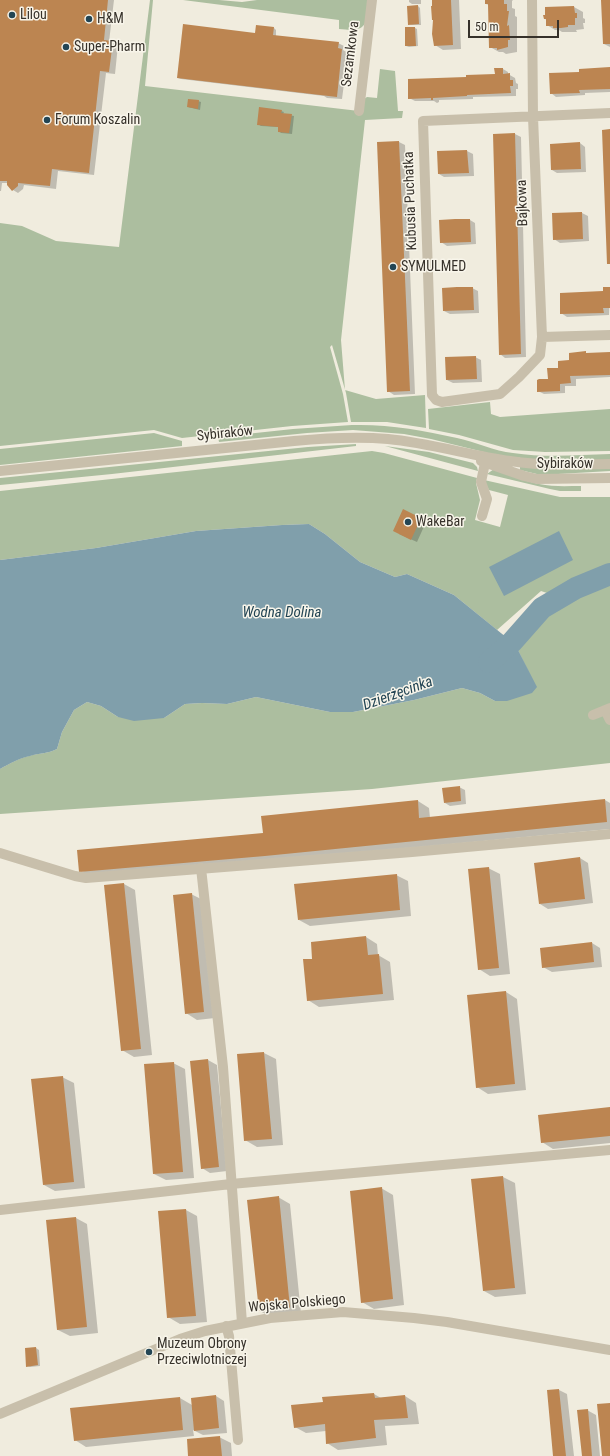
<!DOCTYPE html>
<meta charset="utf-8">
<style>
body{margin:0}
#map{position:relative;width:610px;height:1456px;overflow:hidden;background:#f0ecde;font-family:"Roboto Condensed",sans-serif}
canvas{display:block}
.scale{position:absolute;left:468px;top:20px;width:91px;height:18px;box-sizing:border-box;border:2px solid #36312a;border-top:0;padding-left:5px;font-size:12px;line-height:14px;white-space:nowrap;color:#36312a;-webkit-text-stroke:3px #f8f5ea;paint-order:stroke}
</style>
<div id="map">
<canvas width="610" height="1456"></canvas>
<div class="scale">50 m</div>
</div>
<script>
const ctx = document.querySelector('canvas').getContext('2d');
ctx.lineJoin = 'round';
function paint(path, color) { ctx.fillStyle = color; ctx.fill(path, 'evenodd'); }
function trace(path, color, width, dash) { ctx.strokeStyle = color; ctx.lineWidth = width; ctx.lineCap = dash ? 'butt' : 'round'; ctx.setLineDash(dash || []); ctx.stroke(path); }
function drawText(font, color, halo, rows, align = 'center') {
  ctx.font = font + ' "Roboto Condensed",sans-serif'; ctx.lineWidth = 3; ctx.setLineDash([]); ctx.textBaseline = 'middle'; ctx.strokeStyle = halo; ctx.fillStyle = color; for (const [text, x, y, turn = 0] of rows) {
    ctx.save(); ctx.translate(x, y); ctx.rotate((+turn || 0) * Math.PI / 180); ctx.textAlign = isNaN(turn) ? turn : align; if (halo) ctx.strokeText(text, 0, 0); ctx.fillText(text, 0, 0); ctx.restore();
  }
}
const green = new Path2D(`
 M150 0H153L145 86 359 111 364 99 367 97 377 98 380 69 395 71 398 111H403L402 118 365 120 341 340 345 390 376 399 425 395 426 428 387 422H351L346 393 332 345 330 347 343 394 348 422 292 426 182 438 154 430 0 446V223L22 226 56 241 119 247Z
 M183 0H219L242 2 257 0H369C366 26 368 32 339 29V20Z
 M490 402 491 414 500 417 610 409V451L545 452 513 450 459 435 429 429 428 409Z
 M352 425C388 424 422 430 457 438 476 442 494 451 513 453 545 458 578 455 610 454V460L546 461 496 455 431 439 404 434 353 430 307 433 219 442 218 437 293 429Z
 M154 433 182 441V446L0 465V449Z
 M356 444V446L112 474 0 485V478L308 447Z
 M385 446 429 452 473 463 477 467 478 471Z
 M372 451 384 453 477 478 476 483 480 500 475 520 500 527 508 495 489 490 484 480 560 497H610V568L550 594 541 591 497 630 454 595 407 574 395 577 360 562 325 534 309 524 282 525 196 531 96 548 0 560V491Z
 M520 467 610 468V471L541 475 520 470Z
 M494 469C509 475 524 481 539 484 553 487 567 486 581 486V491H560L550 489 487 474Z
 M610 584V763L372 789 0 814V769C9 764 19 758 29 756 39 753 48 754 57 749L62 732 74 710 87 702 101 706 118 717 164 718 185 704 202 703 227 704 256 697 330 712H353L414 700 462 688 480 693 495 701 536 687 517 648 546 616 598 586Z`);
const water = new Path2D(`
 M309 524 325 534 360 562 395 577 407 574 454 595 512 642 517 648 537 687 532 693 507 701H495L480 693 462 688 414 700 353 712H330L256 697 227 704 202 703 185 704 164 718 134 721 118 717 101 706 87 702 74 710 62 732 57 749C48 754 39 753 30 756 19 758 9 764 0 769V560L96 548 196 531 282 525Z
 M559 531 573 560 504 596 489 567Z`);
const shadow = new Path2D(`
 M0 0H114L109 42 118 45 115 74 106 73 94 175 58 171 56 189 24 185 23 189 18 193 13 190 8 183H2L1 191H0Z
 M409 0H421V4H412L409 2Z
 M433 0H459L461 49 443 50 435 45 434 21 433 20Z
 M486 0H513L512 1V8L515 9V16L517 17V52L506 54 503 52H499L490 47 489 5 486 4Z
 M602 0H610V47L604 44Z
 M418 6 420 8 421 25H412L409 24Z
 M574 7 583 12V18L585 19V23H583L584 29 576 30 577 32H562L559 30H555L547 25V20L545 19 546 16V8Z
 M257 26 274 28 276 30V36L338 43 344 46 343 50 348 53 342 99 327 98 324 96 181 79 178 78 256 34Z
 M415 28 417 29 418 46 409 47 406 46Z
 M610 68V92L585 93V95L556 97 551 93 580 73Z
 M503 69 508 72V74L515 78 516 83 518 84V89H516V96L473 97V99L439 100V102L437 103 434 101H415L409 98 467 78 496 75Z
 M198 101 201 102 200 110 188 107Z
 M281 111 284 112 283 114 294 116 292 134 281 133 279 131V127L261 126 258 124Z
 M515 134 521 137 526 357 505 358 500 354 494 135Z
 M399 142 405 145 415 394 394 395 388 391 378 143Z
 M580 143 585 147 586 172 557 173 552 170Z
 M467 151 473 154 474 176 444 177 439 174Z
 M582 213 588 216 589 241 560 243 554 239 553 214Z
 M470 220 475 223 476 244 447 246 441 242Z
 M472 288 478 291 479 313 450 314 444 311Z
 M610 288 609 315 567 317 561 313 604 292Z
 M586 353H610V377L576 379V386H565V393L544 394 538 391 559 369 571 361 570 354Z
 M475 357 481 360 482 382 453 383 447 380Z
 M404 511 426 522 417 542 399 534Z
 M459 787 465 790 466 804 450 806 445 803Z
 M605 800 610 803V829L92 878 80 872 418 801 429 808 430 818Z
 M580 858 588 863 593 903 548 909 540 904Z
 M488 868 500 874 510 974 490 976 479 969Z
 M396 875 408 881 411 916 310 926 299 920Z
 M124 884 135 890 152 1055 134 1057 122 1050Z
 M191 894 203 900 215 1018 197 1020 186 1013Z
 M366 937 377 944 378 955 390 962 394 1000 319 1007 308 1000 313 959Z
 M592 943 600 948 602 967 552 972 543 967Z
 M506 992 517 999 526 1090 488 1094 477 1087Z
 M264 1053 276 1059 283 1145 257 1147 245 1140 238 1055Z
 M208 1060 217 1065 227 1171 210 1173 202 1168Z
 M173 1063 185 1069 194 1178 166 1180 154 1174Z
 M62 1077 74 1083 85 1188 55 1191 44 1185Z
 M610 1108V1143L553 1149 542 1142Z
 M503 1177 515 1183 526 1294 495 1297 484 1291 472 1180Z
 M381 1188 393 1195 404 1305 374 1309 362 1302Z
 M278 1197 290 1204 301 1314 271 1317 260 1311Z
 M186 1210 197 1216 207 1322 180 1324 168 1317Z
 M76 1218 87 1224 98 1333 70 1336 58 1330Z
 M36 1348 39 1350 40 1366 30 1367 27 1366 26 1349Z
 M559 1390 567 1394 574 1456H554Z
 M374 1394 381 1398 405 1396 416 1403 419 1424 385 1426 387 1445 338 1450 327 1443 326 1431 306 1433 295 1427 324 1403Z
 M216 1396 224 1401 227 1433 203 1435 193 1430 194 1436 86 1447 75 1440 180 1398 192 1405Z
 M587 1410 596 1415 600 1456H583Z
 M219 1437 231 1443 232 1456H189Z`);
const river = new Path2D(`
 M489 662 512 642 542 608 576 588 610 574`);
const building = new Path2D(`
 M0 0H108L104 40 113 41 109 72 100 71 89 173 52 169 50 186 18 183V186L12 191 7 185V181H0Z
 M432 0H451L453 45 434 46 432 34 433 20H432L431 6H432Z
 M485 0H504V4H507V11H509L507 26 509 25 510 40H508V47L497 50V48H489L488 4H485Z
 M601 0H610V44H603Z
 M418 5 419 24 408 25 407 6Z
 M574 6 575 13H577V18H575V25H568V27L561 28H553V26H546V19H544L543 15H545V7Z
 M183 24 255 33 256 25 274 27 273 35 339 42 338 48 342 49 337 97 177 78Z
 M405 27H415L416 46H405Z
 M610 67V89L579 90 580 93 550 94 549 73 579 72V69Z
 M494 68H503V74L510 73V80H513V86H510L511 93 467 95V96L433 98V100H431V98L408 99V79L466 77V75L495 74Z
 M188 99 199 100 198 109 187 107Z
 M259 107 282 110 281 113 292 114 289 133 278 132V127L257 125Z
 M610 129V264H607L602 130Z
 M515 133 521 354 499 355 493 134Z
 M399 141 410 391 387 392 377 142Z
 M580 142 581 169 551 170 550 144Z
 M467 150 469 173 438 174 437 151Z
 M582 212 583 239 553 240 552 213Z
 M455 219H470L471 242 440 243 439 220Z
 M457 287H473L474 310 443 311 442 288Z
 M603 287H610V308H603L604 313 560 314V293L603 291Z
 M586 351V353L610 352V375L570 376 571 383 560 384V391L537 392V380L539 379H548L547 368H558V361L569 360V353Z
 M476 356 477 379 446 380 445 357Z
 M403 509 421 518 411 540 393 531Z
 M460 786 461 801 444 803 442 788Z
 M605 799 607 822 265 856 79 872 77 850 263 833 261 816 418 800 419 818Z
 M580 857 585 899 539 904 534 863Z
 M489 867 499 968 478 970 468 869Z
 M397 874 400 910 298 920 294 884Z
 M124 883 141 1049 121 1051 104 885Z
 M192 893 204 1012 185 1014 173 895Z
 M366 936 368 955 379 954 383 994 307 1001 303 959H312L311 942Z
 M592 942 594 962 542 968 540 948Z
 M506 991 515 1084 476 1088 467 995Z
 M264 1052 272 1139 244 1141 237 1054Z
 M208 1059 219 1167 201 1169 190 1061Z
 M174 1062 183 1172 153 1174 144 1064Z
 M63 1076 74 1182 43 1185 31 1079Z
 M610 1107V1136L541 1143 538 1115Z
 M503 1176 515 1288 483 1291 471 1179Z
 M382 1187 393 1299 361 1303 350 1191Z
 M279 1196 290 1308 259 1311 247 1200Z
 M186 1209 196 1316 167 1318 158 1211Z
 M76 1217 87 1327 57 1330 46 1220Z
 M36 1347 38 1365 26 1367 25 1348Z
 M559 1389 566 1456H553L547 1390Z
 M374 1393 375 1398 405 1395 408 1418 374 1420 376 1438 326 1444 325 1424 294 1428 291 1405 323 1402 322 1397Z
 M216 1395 219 1428 194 1431 191 1398Z
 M180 1397 183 1430 74 1441 70 1408Z
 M610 1403V1456H602L597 1404Z
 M588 1409 592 1456H582L577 1410Z
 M220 1436 222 1456H188L187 1439Z`);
const minor = new Path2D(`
 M532 0 533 117 542 337 540 355 519 377 500 394 442 402 436 400 432 395 423 121 610 113
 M359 111 372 0
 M542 337 610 335
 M481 461 524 476 537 479 610 478
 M0 471 294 441C325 438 356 436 388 439 429 443 469 455 510 461 543 466 577 465 610 464
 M482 516 487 499 481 482 485 463
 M605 710 610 720
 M593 715 610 708
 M0 853 75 876 86 878 412 852 610 834
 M201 868 223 1067 242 1323
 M0 1210 231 1184 610 1150
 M226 1326 229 1336 238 1440
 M0 1414 180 1339 205 1331 270 1318 343 1312 414 1318 447 1322 610 1350`);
const markers = [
 [12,15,4,"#234554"],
 [89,19,4,"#234554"],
 [66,47,4,"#234554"],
 [47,120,4,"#234554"],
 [393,267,4,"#234554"],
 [408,522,4,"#234554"],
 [149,1352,4,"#234554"]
];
const poiNames = [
 ["Lilou",20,15],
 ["H&M",97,19],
 ["Super-Pharm",74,47],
 ["Forum Koszalin",55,120],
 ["SYMULMED",401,267],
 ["WakeBar",416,522],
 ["Muzeum Obrony",157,1344],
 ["Przeciwlotniczej",157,1360]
];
const streetNames = [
 ["Sezamkowa",351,54,-83],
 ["Kubusia Puchatka",411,201,-92],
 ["Bajkowa",523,203,-92],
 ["Sybiraków",225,434,-6],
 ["Sybiraków",565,464],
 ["Wojska Polskiego",297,1304,-5]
];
const waterNames = [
 ["Wodna Dolina",282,613],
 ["Dzierżęcinka",398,694,-20]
];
paint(green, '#acbe9f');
paint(water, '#809fab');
paint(shadow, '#0003');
trace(river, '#809fab', 22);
paint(building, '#bc8551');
trace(minor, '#c8bfab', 10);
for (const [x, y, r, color] of markers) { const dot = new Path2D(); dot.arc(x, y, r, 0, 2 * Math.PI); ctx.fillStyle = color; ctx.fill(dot); trace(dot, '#f8f5ea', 1.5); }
drawText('14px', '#36312a', '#f8f5ea', poiNames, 'left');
drawText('14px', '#36312a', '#f8f5ea', streetNames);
drawText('italic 15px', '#234554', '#f8f5ea', waterNames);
</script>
